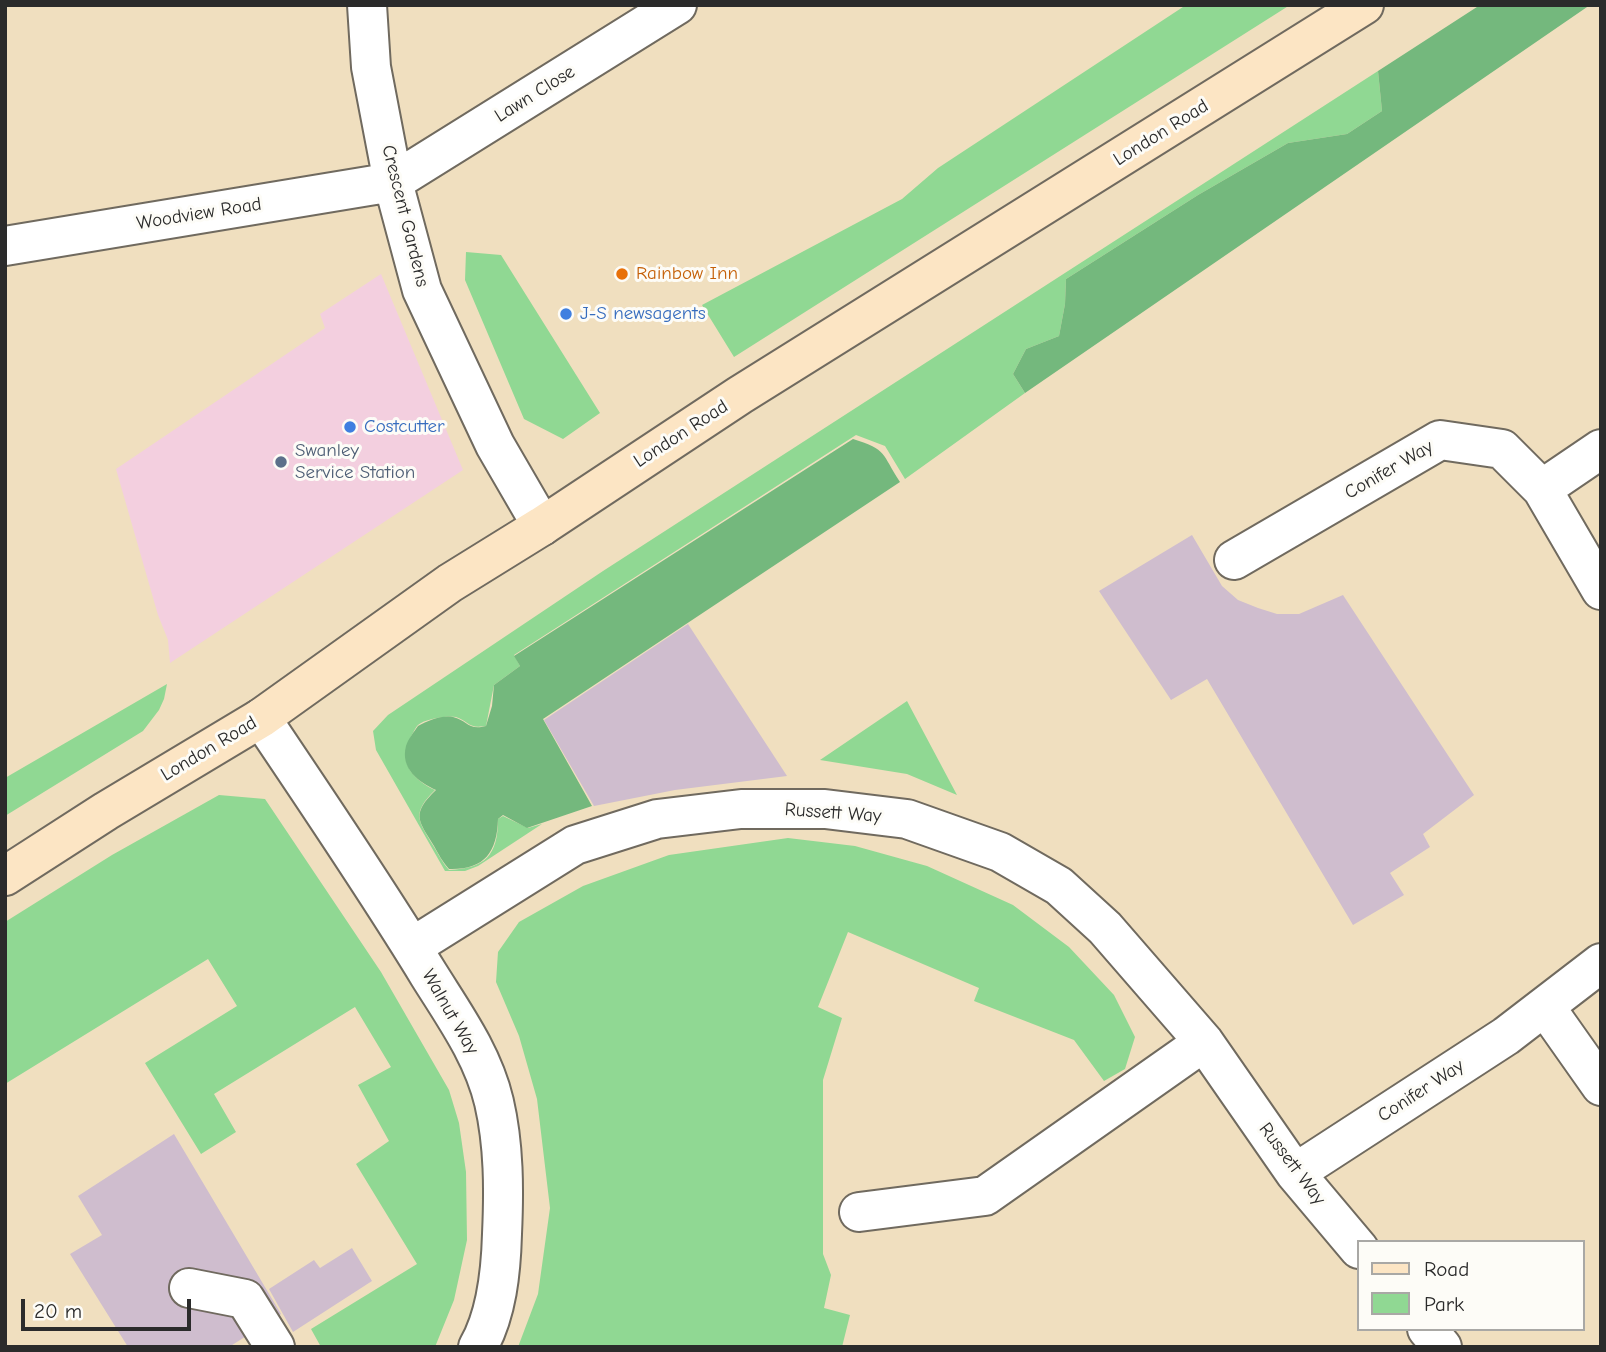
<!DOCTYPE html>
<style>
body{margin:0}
#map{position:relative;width:1606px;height:1352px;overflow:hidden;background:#f0dfbf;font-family:"Comic Neue",sans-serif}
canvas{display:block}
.frame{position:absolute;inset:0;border:7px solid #2b2b2b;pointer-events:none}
.legend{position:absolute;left:1357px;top:1240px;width:228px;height:91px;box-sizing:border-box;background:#fdfcf7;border:2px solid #a9a8a5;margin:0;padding:9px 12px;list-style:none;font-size:21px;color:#2b2b2b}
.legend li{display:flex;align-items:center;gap:14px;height:35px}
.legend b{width:35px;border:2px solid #a9a8a5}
.scale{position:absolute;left:21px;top:1299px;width:170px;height:32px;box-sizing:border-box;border:4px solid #2b2b2b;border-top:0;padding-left:9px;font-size:21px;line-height:24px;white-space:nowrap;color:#2b2b2b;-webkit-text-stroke:5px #fdfcf7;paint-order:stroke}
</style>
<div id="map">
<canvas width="1606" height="1352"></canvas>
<div class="frame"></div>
<ul class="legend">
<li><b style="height:9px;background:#fce5c4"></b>Road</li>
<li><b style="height:19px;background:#90d893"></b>Park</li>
</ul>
<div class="scale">20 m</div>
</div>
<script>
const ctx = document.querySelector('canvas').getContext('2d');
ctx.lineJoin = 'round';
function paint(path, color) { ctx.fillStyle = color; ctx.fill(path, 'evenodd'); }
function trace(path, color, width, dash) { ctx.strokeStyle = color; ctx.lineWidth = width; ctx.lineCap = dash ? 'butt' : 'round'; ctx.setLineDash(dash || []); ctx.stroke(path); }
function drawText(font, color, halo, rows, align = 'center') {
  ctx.font = font + ' "Comic Neue",sans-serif'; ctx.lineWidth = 6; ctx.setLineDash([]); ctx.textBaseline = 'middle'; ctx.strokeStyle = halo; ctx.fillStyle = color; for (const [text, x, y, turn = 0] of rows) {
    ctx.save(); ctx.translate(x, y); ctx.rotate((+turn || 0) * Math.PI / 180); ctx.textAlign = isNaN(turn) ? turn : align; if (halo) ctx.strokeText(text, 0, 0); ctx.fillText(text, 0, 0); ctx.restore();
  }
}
const built = new Path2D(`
 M381 274 463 470 170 663 168 640 158 615 116 469 325 328 320 314Z`);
const industrial = new Path2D(`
 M1192 535 1222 586 1238 600 1258 608 1277 614H1299L1343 595 1474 795 1423 834 1430 847 1390 873 1404 895 1353 925 1207 679 1171 700 1099 591Z
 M688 624 787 776 675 790 594 806 544 720Z
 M174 1134 281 1314 229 1347H128L70 1254 102 1235 78 1196Z
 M352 1248 372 1281 293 1332 269 1289 314 1260 320 1268Z`);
const green = new Path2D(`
 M1186 5H1290L734 357 702 305 902 199 938 168Z
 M1378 71 1382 111 1347 134 1288 143 1198 195 1066 279 1065 304 1059 336 1026 349 1013 374 1025 393 905 479 885 446 856 435 514 655 520 666 494 685 486 726C467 729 469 721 456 717 447 715 425 719 418 725 415 728 412 735 410 739 397 763 415 781 435 790 411 814 418 820 434 847 439 855 442 862 449 870 485 868 498 856 498 819L503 816 528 828 542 824 478 866 465 871H445L376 750 373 731 388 715 603 571Z
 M466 252 501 255 600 413 563 439 524 419 465 280Z
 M167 684 164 699 159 710 143 731 5 816V778Z
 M907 701 957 795 907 774 820 760Z
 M219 795 265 799 381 972 449 1090 459 1123 466 1172 467 1240 454 1300 435 1347H321L311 1329 417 1264 356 1164 389 1141 358 1085 391 1067 355 1007 214 1094 236 1132 201 1154 145 1063 237 1006 208 959 5 1084V922L112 855Z
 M788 838 855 846 927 866 1013 905 1069 947 1114 995 1135 1037 1125 1069 1104 1081 1074 1040 974 1001 979 988 848 932 818 1007 842 1018 823 1080V1254L831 1275 824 1308 850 1315 842 1347H518L538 1294 550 1208 537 1099 519 1036 496 982 498 952 519 922 583 886 669 855Z`);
const forest = new Path2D(`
 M1480 5H1590L1025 393 1013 374 1026 349 1059 336 1065 304 1066 279 1198 195 1288 143 1347 134 1382 111 1378 71Z
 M853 439C888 450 881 453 900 482L543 719 592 806 527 828 503 815 498 819C497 853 484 870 449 869 442 861 439 855 434 846 418 820 411 814 436 790 419 782 400 769 406 746 408 739 414 732 418 726 428 721 441 715 453 717 467 720 468 731 486 726L492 706 494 685 520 666 514 656Z`);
const street = new Path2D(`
 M367 5 371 67 393 182 422 290 495 445 542 526
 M5 246 393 182 677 5
 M1542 489 1601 449
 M1234 560 1440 440 1502 449 1542 489 1601 590
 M261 718C318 803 376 888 429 975 454 1015 483 1055 494 1102 504 1145 504 1190 502 1234 501 1271 497 1314 478 1347
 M412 947 575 845 657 819 741 809H825L907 819 1000 852 1059 886 1105 928 1204 1042 1295 1173 1359 1249
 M1546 1008 1601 1086
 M1295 1173 1506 1036 1601 963
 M859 1212 985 1196 1204 1042
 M189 1288 245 1299 275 1347
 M1427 1329 1442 1347`);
const secondary = new Path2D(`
 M5 876 106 811 261 718 450 583 542 526 740 395 1364 5`);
const markers = [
 [622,274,7,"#e8710a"],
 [566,314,7,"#3f7fe0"],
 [350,427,7,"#3f7fe0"],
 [281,462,7,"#5c6f8a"]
];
const streetNames = [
 ["Lawn Close",535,94,-32],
 ["London Road",1161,133,-32],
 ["Woodview Road",199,214,-9],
 ["Crescent Gardens",405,216,76],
 ["London Road",681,434,-33],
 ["Conifer Way",1389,470,-30],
 ["London Road",209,749,-31],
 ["Russett Way",833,813,4],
 ["Walnut Way",450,1012,60],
 ["Conifer Way",1421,1091,-33],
 ["Russett Way",1292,1164,53]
];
const foodNames = [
 ["Rainbow Inn",636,274]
];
const shopNames = [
 ["J-S newsagents",580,314],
 ["Costcutter",364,427]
];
const serviceNames = [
 ["Swanley",295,451],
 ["Service Station",295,473]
];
paint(built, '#f3cfdf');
paint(industrial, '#cfbdce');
paint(green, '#90d893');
paint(forest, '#74b87d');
trace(street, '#706a5f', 42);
trace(secondary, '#706a5f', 42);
trace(street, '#fff', 38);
trace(secondary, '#fce5c4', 38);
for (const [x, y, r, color] of markers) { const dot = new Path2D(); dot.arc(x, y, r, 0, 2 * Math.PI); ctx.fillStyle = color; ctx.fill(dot); trace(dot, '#fdfcf7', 2.5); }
drawText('19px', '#2b2b2b', '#fdfcf7', streetNames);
drawText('19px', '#c56008', '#fdfcf7', foodNames, 'left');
drawText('19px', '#366cbe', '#fdfcf7', shopNames, 'left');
drawText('19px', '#4e5e75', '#fdfcf7', serviceNames, 'left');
</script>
